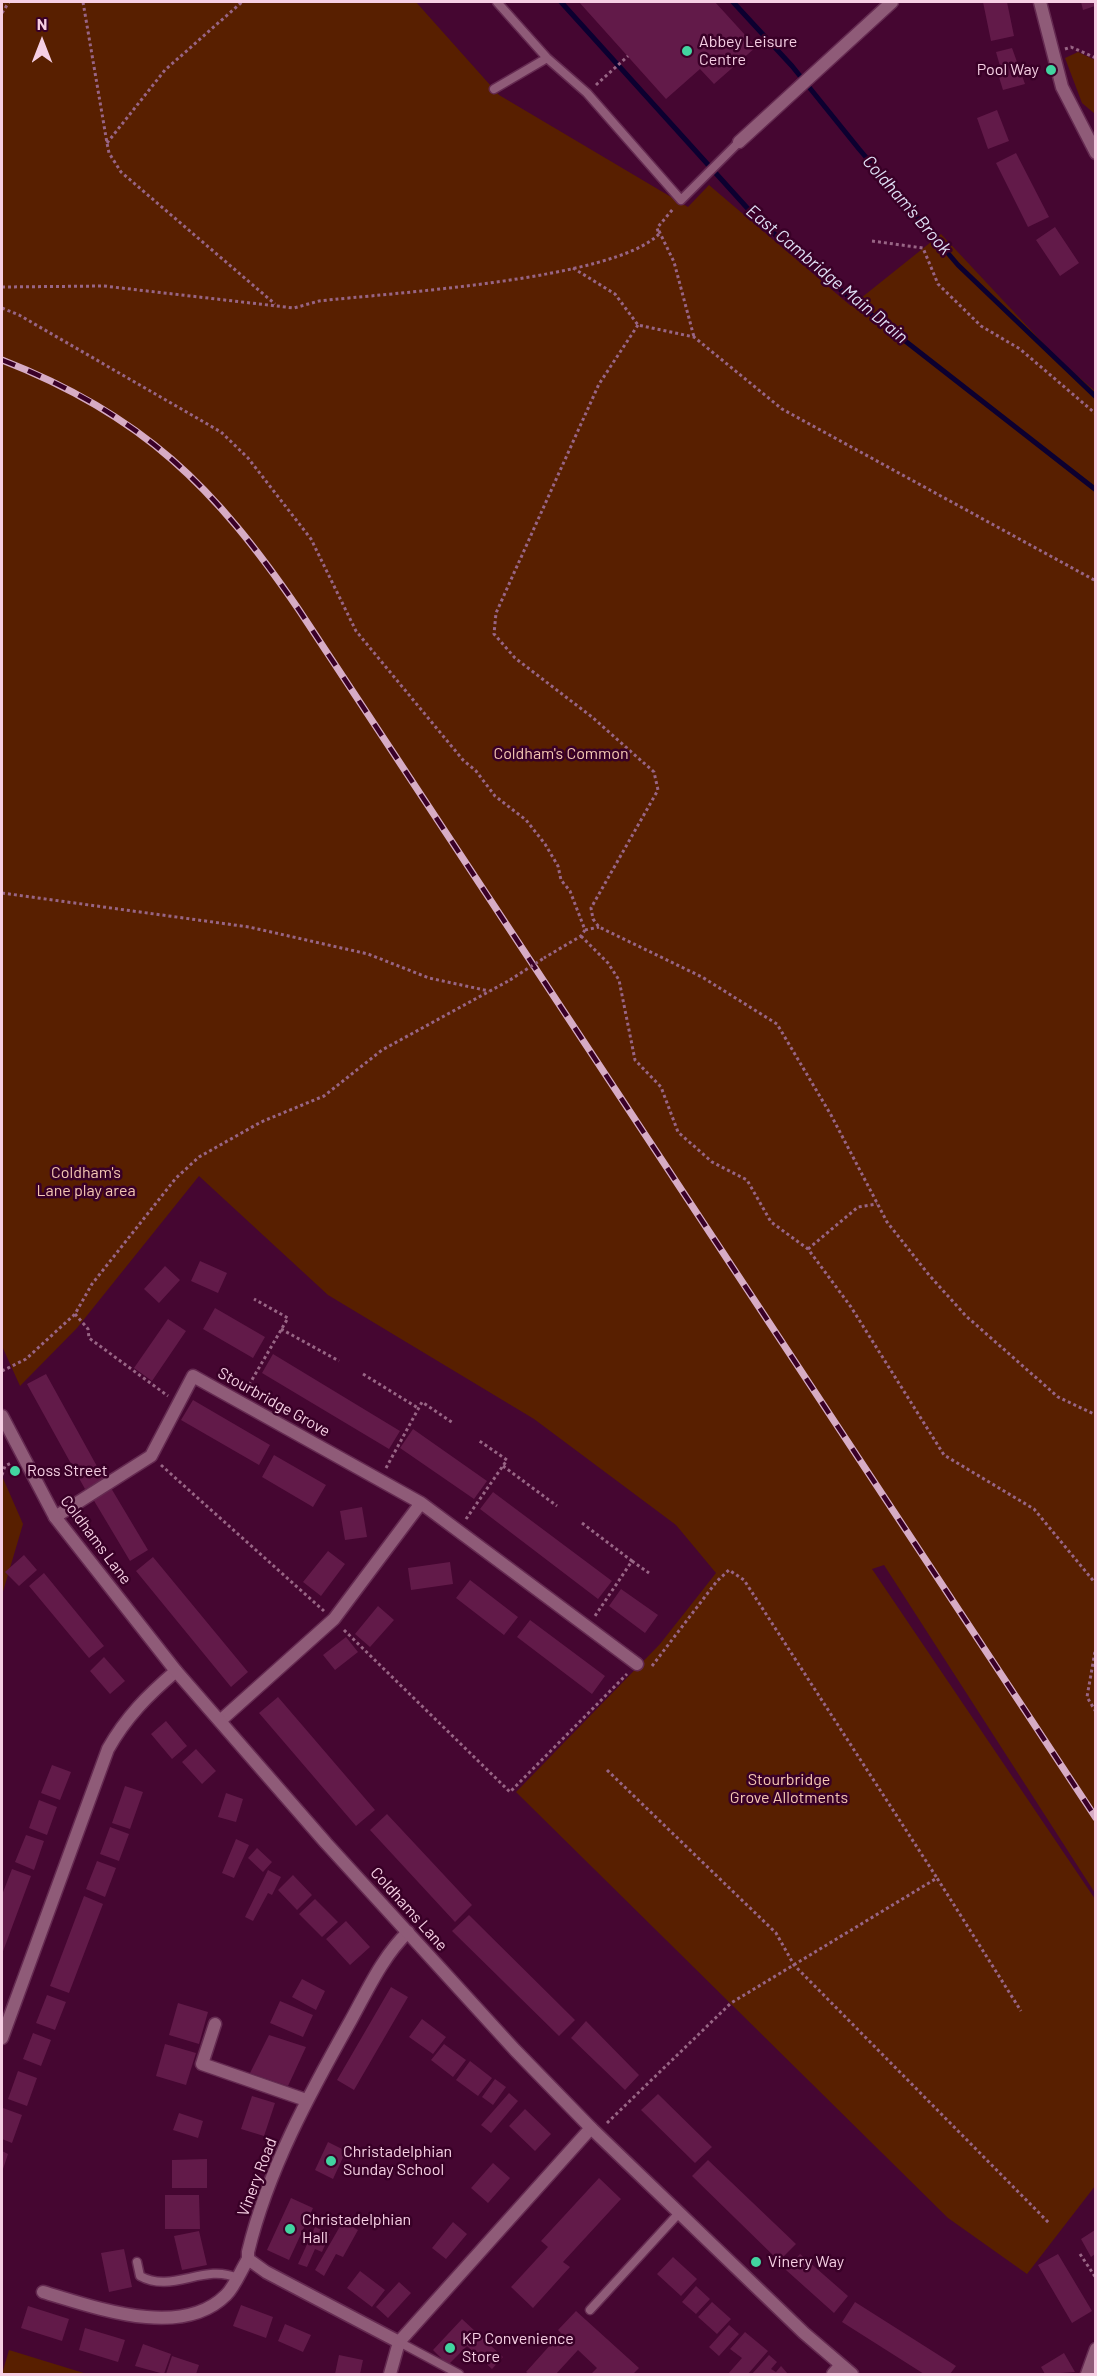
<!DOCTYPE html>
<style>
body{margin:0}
#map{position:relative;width:1097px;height:2376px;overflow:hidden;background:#450631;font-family:Barlow,sans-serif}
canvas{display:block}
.frame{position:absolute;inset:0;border:3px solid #f6cfe4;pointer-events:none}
.north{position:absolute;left:12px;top:12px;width:60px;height:60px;-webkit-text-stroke:4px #390027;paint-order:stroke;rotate:0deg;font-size:16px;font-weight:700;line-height:24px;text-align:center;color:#f6cfe4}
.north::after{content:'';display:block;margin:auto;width:21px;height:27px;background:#f6cfe4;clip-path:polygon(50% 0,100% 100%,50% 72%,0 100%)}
</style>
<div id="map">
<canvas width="1097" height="2376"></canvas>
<div class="frame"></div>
<div class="north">N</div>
</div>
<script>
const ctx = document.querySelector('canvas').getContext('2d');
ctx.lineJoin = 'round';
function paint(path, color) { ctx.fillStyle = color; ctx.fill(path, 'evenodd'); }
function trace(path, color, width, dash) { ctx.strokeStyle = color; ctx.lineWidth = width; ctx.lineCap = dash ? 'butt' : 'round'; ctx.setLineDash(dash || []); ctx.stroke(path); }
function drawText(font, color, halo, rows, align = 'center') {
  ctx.font = font + ' Barlow,sans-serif'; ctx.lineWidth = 5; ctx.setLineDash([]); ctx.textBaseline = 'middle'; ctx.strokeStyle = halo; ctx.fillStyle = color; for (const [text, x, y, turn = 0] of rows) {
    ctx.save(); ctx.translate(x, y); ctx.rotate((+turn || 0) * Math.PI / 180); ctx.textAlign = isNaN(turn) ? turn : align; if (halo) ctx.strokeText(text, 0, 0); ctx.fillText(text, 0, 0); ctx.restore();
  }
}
const green = new Path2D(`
 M2 2H416L499 95 688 207 709 185 851 306 941 234 1057 358 1095 391V1893L884 1565 872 1569 1095 1899V2186L1027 2274 948 2218 516 1792 660 1644 716 1573 676 1525 534 1419 328 1295 199 1176 77 1328 20 1386 2 1346Z
 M1078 52 1095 60V114L1082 103 1065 58Z
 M2 1476 23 1524 2 1595Z
 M9 2350 87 2374H2Z`);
const stream = new Path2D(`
 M561 2 759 221 854 301 1096 490
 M733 2 792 66 859 149 958 265 1096 397`);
const building = new Path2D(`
 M579 2H715L756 47 714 84 700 69 666 99Z
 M983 2H1007L1014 36 991 41Z
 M1081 2H1095V6L1083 10Z
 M1012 48 1025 84 1003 90 998 74 1002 73 996 52Z
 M997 110 1009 141 988 149 977 118Z
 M1016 153 1049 217 1028 227 996 163Z
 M1055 227 1079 263 1060 276 1036 240Z
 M200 1261 227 1273 218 1293 191 1281Z
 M165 1266 180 1280 159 1303 144 1289Z
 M215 1308 265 1337 253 1358 203 1329Z
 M168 1319 186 1331 152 1381 134 1368Z
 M273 1354 400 1431 389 1449 262 1373Z
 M46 1374 104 1479 85 1489 27 1384Z
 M193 1400 270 1445 259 1465 181 1420Z
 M413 1429 487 1481 474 1499 400 1448Z
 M274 1455 326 1485 313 1507 262 1477Z
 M111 1488 148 1550 130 1561 93 1499Z
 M493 1492 612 1581 598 1599 480 1509Z
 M362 1507 367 1537 345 1540 340 1511Z
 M328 1551 345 1564 321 1596 303 1582Z
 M24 1555 37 1570 19 1586 5 1572Z
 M153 1557 248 1672 231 1687 136 1571Z
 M450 1562 453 1584 411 1590 408 1568Z
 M44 1573 104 1646 89 1658 29 1586Z
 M470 1580 518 1617 504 1635 456 1598Z
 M621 1589 658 1615 645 1633 609 1606Z
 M378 1606 394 1620 370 1647 355 1634Z
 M530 1620 605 1676 592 1694 517 1637Z
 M346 1637 358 1652 335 1670 323 1655Z
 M104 1657 125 1681 110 1694 90 1671Z
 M278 1697 375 1810 356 1826 259 1713Z
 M166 1721 187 1746 172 1759 151 1734Z
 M196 1749 216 1771 202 1784 182 1762Z
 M52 1765 71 1772 60 1800 41 1793Z
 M125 1786 143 1792 130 1829 112 1823Z
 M226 1793 243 1799 236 1822 218 1817Z
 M39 1800 57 1807 47 1835 29 1828Z
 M387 1814 472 1905 455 1922 370 1830Z
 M110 1827 129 1834 119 1861 100 1854Z
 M26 1835 44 1841 34 1870 15 1862Z
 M236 1839 249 1845 234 1878 222 1873Z
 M257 1848 272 1862 263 1872 248 1858Z
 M97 1861 116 1868 105 1897 86 1889Z
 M12 1869 31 1876 2 1954V1895Z
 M268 1870 281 1877 272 1895 268 1893 253 1921 245 1917Z
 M293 1875 312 1895 297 1910 278 1890Z
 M84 1896 103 1904 69 1993 50 1986Z
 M315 1899 338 1922 322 1937 299 1914Z
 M469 1915 575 2020 559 2036 452 1931Z
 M346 1921 370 1947 350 1965 326 1939Z
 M302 1979 325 1991 316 2010 292 1997Z
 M391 1987 408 1997 354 2090 337 2080Z
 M47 1995 66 2002 55 2030 36 2023Z
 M280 2001 313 2015 303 2037 270 2023Z
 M178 2003 208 2012 199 2044 169 2035Z
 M422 2019 446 2037 433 2054 409 2037Z
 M586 2021 639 2075 625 2090 571 2038Z
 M33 2033 51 2040 41 2066 23 2059Z
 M269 2035 306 2047 288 2086 250 2073Z
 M165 2044 196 2053 186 2085 156 2076Z
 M444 2044 466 2060 453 2077 431 2060Z
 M470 2061 492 2078 478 2096 456 2080Z
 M18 2071 37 2078 27 2106 8 2099Z
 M495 2079 506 2087 493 2105 482 2097Z
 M509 2093 518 2101 491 2133 481 2125Z
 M658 2094 712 2147 695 2163 641 2110Z
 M252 2096 275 2103 264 2136 241 2129Z
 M3 2108 22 2115 12 2143 2 2139Z
 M525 2109 551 2134 535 2151 509 2126Z
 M179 2113 203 2121 198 2138 173 2130Z
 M328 2142 346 2151 333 2179 315 2170Z
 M2 2151 8 2154 2 2172Z
 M207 2159V2188H172V2160Z
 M708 2160 796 2244 779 2261 692 2176Z
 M493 2163 510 2178 488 2203 471 2188Z
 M599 2178 621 2199 563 2262 570 2267 533 2308 511 2287 548 2247 541 2241Z
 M165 2195H199L200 2229H165Z
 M291 2198 313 2208 289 2260 267 2250Z
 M343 2221 358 2230 343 2257 336 2254 324 2276 315 2270Z
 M453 2222 467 2234 446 2259 432 2248Z
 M315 2227 330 2234 322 2252 315 2249 307 2267 298 2264Z
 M1095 2230V2254L1091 2257 1081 2239Z
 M199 2231 207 2265 182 2270 174 2236Z
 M124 2249 132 2287 109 2292 101 2253Z
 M800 2254 848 2296 834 2313 786 2270Z
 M1058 2254 1092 2311 1072 2323 1038 2265Z
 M673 2257 697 2279 681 2296 657 2274Z
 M360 2271 385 2290 372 2307 347 2288Z
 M399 2282 411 2293 388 2318 376 2307Z
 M696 2286 710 2299 696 2314 682 2302Z
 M712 2302 731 2319 717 2334 698 2317Z
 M855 2302 956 2366 950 2374H924L842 2322Z
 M241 2305 273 2317 266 2338 233 2326Z
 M28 2306 69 2319 62 2341 21 2328Z
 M576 2311 639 2368 633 2374H591L597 2368 578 2350 556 2374H529L526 2372 561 2333 558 2330Z
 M462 2319 503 2357 492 2369 467 2346 448 2365 433 2350Z
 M285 2324 311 2335 303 2352 278 2341Z
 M729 2325 739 2334 719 2356 709 2347Z
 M85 2328 125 2340 118 2362 79 2350Z
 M745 2332 768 2351 748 2374H728L742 2358 730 2349Z
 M143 2344 171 2354 164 2374 135 2366Z
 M1064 2353 1075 2372 1045 2374 1041 2367Z
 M339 2355 363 2360 360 2374H335Z
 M769 2355 777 2362 771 2369 776 2372 781 2366 788 2374H752Z
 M172 2356 199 2365 196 2374H166Z`);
const path = new Path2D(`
 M83 2 107 143 109 153 121 172 275 304
 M2 13 9 2
 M1065 49 1071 47 1096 58
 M596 85 628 56
 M107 143 165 70 242 2
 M659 231 674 262 694 337
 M872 241 923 248 938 284 981 326 1020 349 1096 414
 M573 268 615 294 638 325 694 337 782 409 1096 581
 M2 287 104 286 294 308 319 301C389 293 614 280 659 234L657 228 673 209
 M2 308 19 315 221 432 248 458 311 539 356 631 463 760 476 771 495 796 526 820 545 844 558 866 561 880 570 891 585 930 581 936 544 958
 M638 325 599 384 496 613 494 634 515 658 592 717 654 772 658 790 591 908 593 919 599 927 702 977 777 1024 831 1115 887 1222 929 1275 966 1316 1058 1397 1096 1415
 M2 893 249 927 368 954 429 978 489 991
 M585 930 599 927
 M581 936 608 963 619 980 635 1060 661 1087 678 1132 712 1162 747 1180 771 1222 808 1249 851 1307 944 1455 1034 1509 1096 1584
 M808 1249 858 1207 877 1204
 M75 1314 88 1329 89 1338 168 1396
 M281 1329 339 1361
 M2 1371 26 1359 75 1314 92 1284 176 1178 199 1157 261 1122 324 1096 382 1050 510 980
 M363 1374 418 1408
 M246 1390 288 1318 254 1299
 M161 1465 324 1611
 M503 1466 557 1506
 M386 1468 422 1402 453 1423
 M2 1475 5 1466 11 1463
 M466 1519 507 1460 478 1440
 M582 1523 632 1561 595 1616
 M632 1561 649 1573
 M344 1630 510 1792 627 1674
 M1096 1646 1087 1697 1096 1712
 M652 1666 717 1581 729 1570 744 1580 937 1878
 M607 1770 776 1933 794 1965 1050 2224
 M607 2123 731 2003 937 1878 1021 2011
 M1080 2254 1096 2278`);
const service = new Path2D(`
 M497 2 547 58 587 93 681 200 739 142
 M494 89 547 58
 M137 2262 140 2276C172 2294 204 2263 237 2278
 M590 2310 679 2213
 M399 2342 459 2374`);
const minor = new Path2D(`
 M1040 2 1062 87 1096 153
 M739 142 892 2
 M55 1517 151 1456 193 1376 421 1503 637 1664
 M220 1721 334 1619 421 1503
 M215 2024 202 2064 306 2100
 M2 2038 108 1749C126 1717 148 1695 176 1671
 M43 2292C94 2307 181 2340 226 2295 235 2286 241 2270 248 2259
 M399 2342 266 2272 248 2259V2252C268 2169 310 2093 351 2020 368 1989 383 1956 408 1932
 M390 2374 399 2342 591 2128
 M833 2374 840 2366
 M1087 2374 1096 2349`);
const tertiary = new Path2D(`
 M2 1416 55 1517 176 1671 326 1843 515 2050 591 2128 804 2333 852 2374`);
const rail = new Path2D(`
 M2 360C143 415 215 487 299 610L1096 1818`);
const pathBridge = new Path2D(`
 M510 980 544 958`);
const markers = [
 [687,51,6,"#42d4a0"],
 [1051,70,6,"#42d4a0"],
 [15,1471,6,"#42d4a0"],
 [331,2161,6,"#42d4a0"],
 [290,2229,6,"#42d4a0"],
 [756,2262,6,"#42d4a0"],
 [450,2348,6,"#42d4a0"]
];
const poiNames = [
 ["Abbey Leisure",699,42],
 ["Centre",699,60],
 ["Pool Way",1039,70,"right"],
 ["Ross Street",27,1471],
 ["Christadelphian",343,2152],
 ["Sunday School",343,2170],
 ["Christadelphian",302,2220],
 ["Hall",302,2238],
 ["Vinery Way",768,2262],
 ["KP Convenience",462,2339],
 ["Store",462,2357]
];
const parkNames = [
 ["Coldham's Common",561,754],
 ["Coldham's",86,1173],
 ["Lane play area",86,1191],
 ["Stourbridge",789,1780],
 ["Grove Allotments",789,1798]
];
const streetNames = [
 ["Stourbridge Grove",274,1402,29],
 ["Coldhams Lane",96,1540,53],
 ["Coldhams Lane",409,1909,48],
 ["Vinery Road",257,2177,-69]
];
const waterNames = [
 ["Coldham's Brook",907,205,49],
 ["East Cambridge Main Drain",827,274,40]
];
paint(green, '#581f00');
trace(stream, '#0c0030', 5);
paint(building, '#621a49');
trace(service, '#652a51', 11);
trace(minor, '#652a51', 15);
trace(tertiary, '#652a51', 15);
trace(path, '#986585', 3, [3, 3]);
trace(service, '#8f5b78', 8);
trace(minor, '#8f5b78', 12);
trace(tertiary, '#8f5b78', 12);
trace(rail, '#d7acc5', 7);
trace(rail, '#390027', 4.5, [14]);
trace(pathBridge, '#986585', 3, [3, 3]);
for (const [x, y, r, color] of markers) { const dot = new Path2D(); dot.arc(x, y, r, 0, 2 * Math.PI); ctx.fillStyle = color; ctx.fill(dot); trace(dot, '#390027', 2); }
drawText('16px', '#f6cfe4', '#390027', poiNames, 'left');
drawText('16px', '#f4c7b3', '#390027', parkNames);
drawText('16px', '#f6cfe4', '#390027', streetNames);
drawText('italic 18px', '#dfdff5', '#390027', waterNames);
</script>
